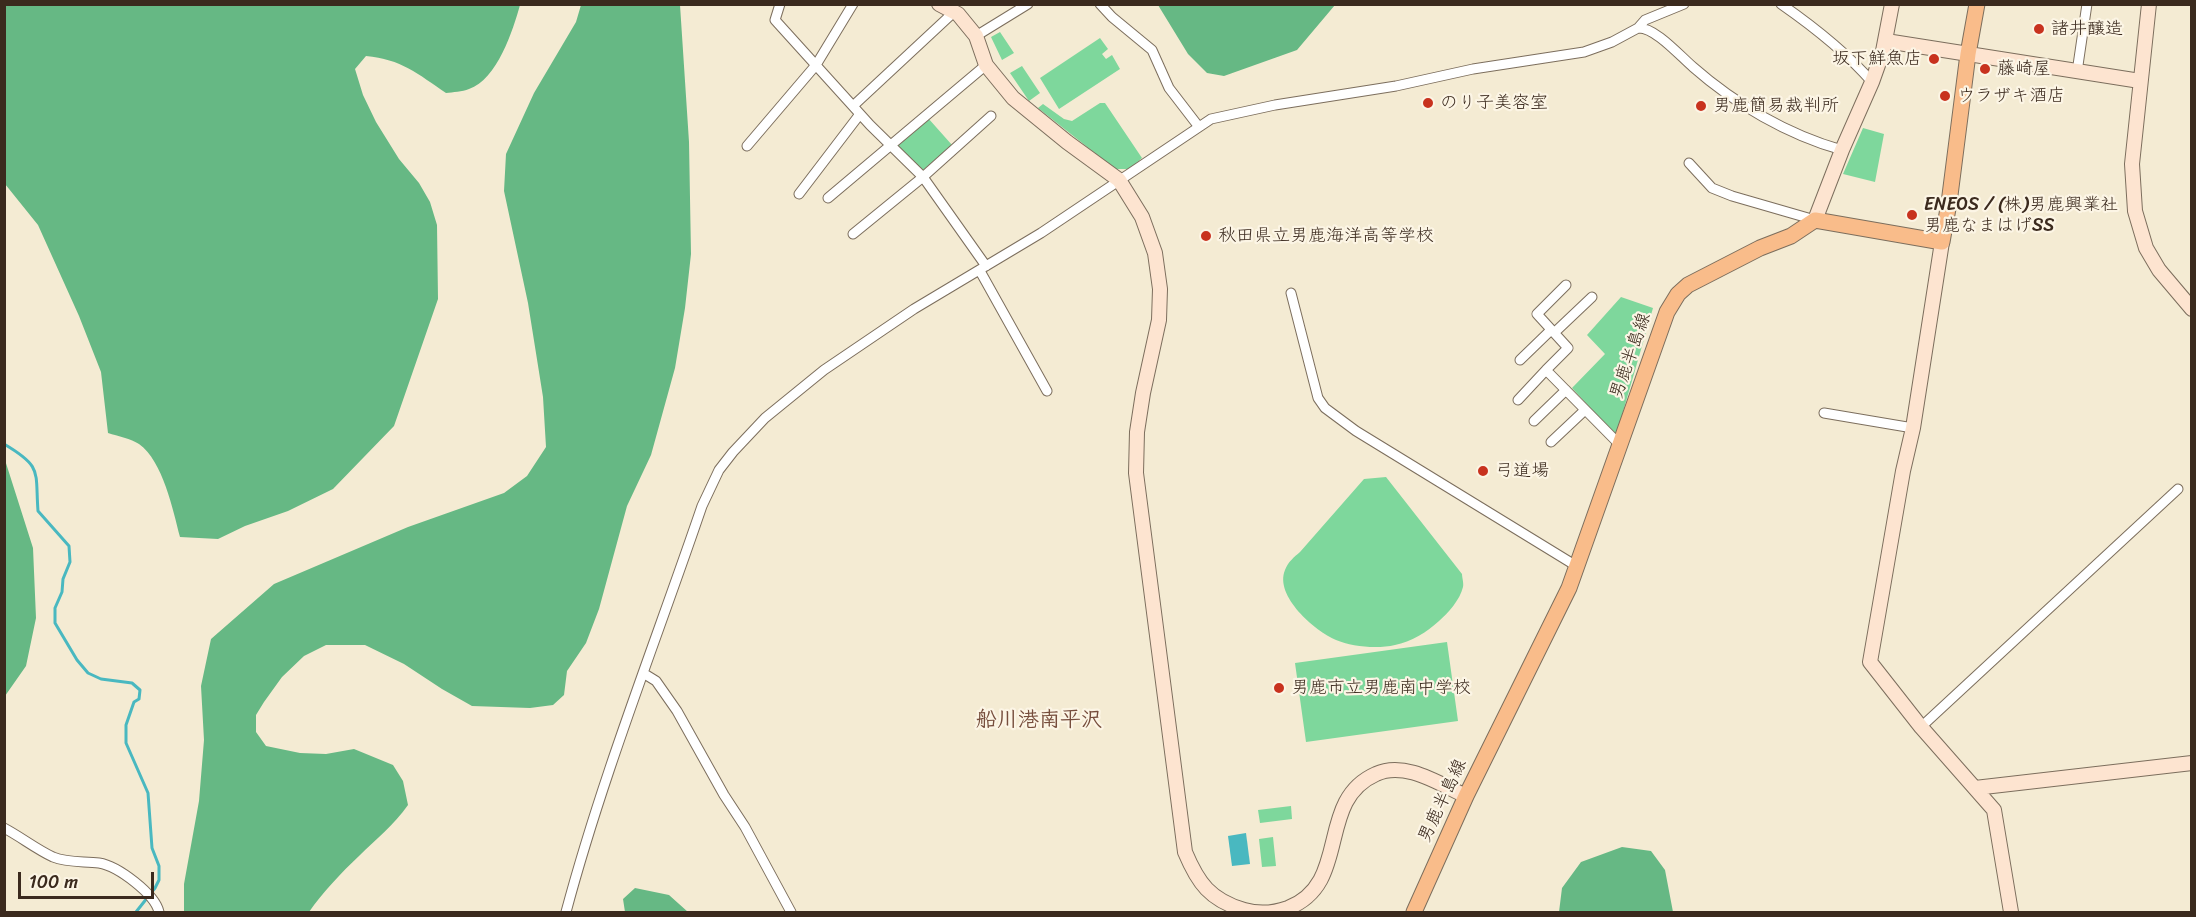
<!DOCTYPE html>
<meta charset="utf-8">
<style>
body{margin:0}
#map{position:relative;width:2196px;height:917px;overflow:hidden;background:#f4ebd3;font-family:Sriracha,sans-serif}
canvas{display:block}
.frame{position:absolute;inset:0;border:6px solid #3b2a1e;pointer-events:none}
.scale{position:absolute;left:18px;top:872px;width:136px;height:27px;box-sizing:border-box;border:3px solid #3b2a1e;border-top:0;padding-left:8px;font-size:18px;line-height:21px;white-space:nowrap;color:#3b2a1e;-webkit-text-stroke:4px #fcf5e5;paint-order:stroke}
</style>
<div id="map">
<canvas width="2196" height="917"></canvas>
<div class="frame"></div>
<div class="scale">100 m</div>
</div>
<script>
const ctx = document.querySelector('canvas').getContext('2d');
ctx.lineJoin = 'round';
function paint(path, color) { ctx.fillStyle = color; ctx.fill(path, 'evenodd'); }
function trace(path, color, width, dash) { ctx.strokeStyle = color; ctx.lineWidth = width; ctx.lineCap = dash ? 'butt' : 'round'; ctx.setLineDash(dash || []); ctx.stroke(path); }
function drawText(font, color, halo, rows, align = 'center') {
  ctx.font = font + ' Sriracha,"Klee One",sans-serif'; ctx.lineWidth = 4.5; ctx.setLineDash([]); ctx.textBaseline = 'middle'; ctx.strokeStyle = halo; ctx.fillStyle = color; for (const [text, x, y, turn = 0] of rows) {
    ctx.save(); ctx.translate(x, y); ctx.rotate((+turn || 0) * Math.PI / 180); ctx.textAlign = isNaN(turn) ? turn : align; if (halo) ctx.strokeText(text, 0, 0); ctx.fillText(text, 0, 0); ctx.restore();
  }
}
const green = new Path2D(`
 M1000 32 1014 53 1002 60 991 37Z
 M1100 38 1108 49 1102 54 1106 59 1112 55 1120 69 1059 109 1040 78Z
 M1022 66 1040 93 1029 101 1010 73Z
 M1100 103H1105L1142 158 1130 169H1115L1038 108 1043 104 1064 119 1072 121Z
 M928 118 952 145 921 172 895 144Z
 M1863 128 1884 134 1875 182 1843 174Z
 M1621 297 1653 308 1616 436 1572 388 1605 354 1587 335Z
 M1386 477 1462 574C1462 577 1464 584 1463 587 1460 600 1448 613 1439 621 1427 632 1411 642 1395 645 1378 649 1352 647 1336 640 1315 631 1274 596 1285 570 1288 562 1294 557 1300 552L1364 479Z
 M1447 642 1458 721 1306 742 1295 663Z
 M1291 806 1292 819 1260 823 1258 810Z
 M1273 837 1276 866 1262 867 1259 839Z`);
const forest = new Path2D(`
 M4 5H520C513 30 497 80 469 89 462 92 453 92 446 93 418 74 401 59 366 56L355 69 363 95 376 122 399 159 419 183 430 202 437 225 438 299 394 426 333 489 288 511 245 526 218 539 180 537C173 510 163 461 139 444 131 439 118 436 108 433L101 372 79 316 38 225 5 184Z
 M581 5H680L689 142 691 254 685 308 675 368 651 455 627 506 599 609 586 643 567 671 564 695 553 705 530 708 472 706 442 689 404 664 365 645H326L304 656 282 677 264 702 256 715V732L266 746 300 753 326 754 354 749 393 765 403 781 408 805C394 825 376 839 359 856 341 873 323 892 309 912H184V884L199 801 204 740 201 686 211 639 274 584 408 527 504 493 527 476 546 447 543 397 528 303 504 191 506 154 534 93 576 22Z
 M1158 5H1335L1297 50 1224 76 1207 73 1188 54Z
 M5 460 33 548 36 618 26 666 5 696Z
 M1622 847 1651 851 1665 870 1673 912H1559L1562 888 1581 862Z
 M635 888 669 895 688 912H625L623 899Z`);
const water = new Path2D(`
 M1246 833 1250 864 1232 866 1228 836Z`);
const stream = new Path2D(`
 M4 444C43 467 35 471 38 511L69 546 70 562 63 579 62 592 55 608V623L77 660 88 673 101 679 132 683 140 690 139 699 134 702 126 725V743L148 793 152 848 159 866V880L155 888 136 912`);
const street = new Path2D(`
 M780 4 775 20 870 125 923 177 986 266
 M1100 4 1112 17 1152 50 1169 88 1199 127
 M1781 4C1814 27 1846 52 1872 82
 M1638 28C1655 27 1680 56 1693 67 1735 104 1788 135 1842 150
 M976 36 1028 4
 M2077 72 2087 4
 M853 106 954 12
 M747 146 816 65 853 4
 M1689 163 1712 188 1732 196 1815 220
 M799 194 860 114
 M828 198 986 65
 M853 234 923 177 991 116
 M980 271 1047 391
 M1566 285 1537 314 1568 348 1546 370 1621 446
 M1291 293 1318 398 1325 408 1356 431 1578 567
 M1554 333 1592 297
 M1520 360 1551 330
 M1518 400 1546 370
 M1824 413 1913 428
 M1534 421 1566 390
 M1551 442 1585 410
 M643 673 656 681 677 711 724 795 745 827 791 912
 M1921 727 2178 489
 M4 828C21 837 36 849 53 857 68 863 84 861 99 863 118 866 155 894 159 912
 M566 912C603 774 656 641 702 506L719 470 733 452 765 418 824 370 914 309 1041 233 1211 119 1275 105 1396 86 1473 69 1584 52 1612 42 1638 28 1645 20 1684 4`);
const secondary = new Path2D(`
 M939 4 958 14 976 36 986 65 1013 98 1067 142 1119 180 1142 217 1155 253 1160 289 1159 320 1143 393 1137 432 1136 473 1185 852C1198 883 1210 900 1244 910 1258 914 1274 913 1288 908 1352 883 1315 801 1376 774 1405 760 1441 785 1466 796
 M2149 4 2132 164 2135 211 2146 248 2159 270 2192 309
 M1886 41 2140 81
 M1815 220 1842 150 1872 82 1883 51 1892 4
 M1942 242 1913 428 1903 471 1870 662 1921 727 1994 810 2011 912
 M1975 788 2192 763`);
const primary = new Path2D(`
 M1414 912 1466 796 1569 588 1667 312 1678 294 1688 285 1760 248 1791 236 1815 220 1942 242 1949 203 1968 54 1977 4`);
const markers = [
 [2039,29,6,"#c8321e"],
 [1934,59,6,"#c8321e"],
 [1985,69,6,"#c8321e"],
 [1945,96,6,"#c8321e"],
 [1428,103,6,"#c8321e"],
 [1701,106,6,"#c8321e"],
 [1912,215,6,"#c8321e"],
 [1206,236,6,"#c8321e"],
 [1483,471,6,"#c8321e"],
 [1279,688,6,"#c8321e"]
];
const poiNames = [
 ["諸井醸造",2051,29],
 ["坂下鮮魚店",1922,59,"right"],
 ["藤崎屋",1997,69],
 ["ウラザキ酒店",1957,96],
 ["のり子美容室",1440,103],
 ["男鹿簡易裁判所",1713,106],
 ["ENEOS / (株)男鹿興業社",1924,205],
 ["男鹿なまはげSS",1924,226],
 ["秋田県立男鹿海洋高等学校",1218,236],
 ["弓道場",1495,471],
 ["男鹿市立男鹿南中学校",1291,688]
];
const streetNames = [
 ["男鹿半島線",1631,356,-71],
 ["男鹿半島線",1443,801,-65]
];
const quarterNames = [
 ["船川港南平沢",1039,721]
];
paint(green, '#7ed79c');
paint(forest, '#66b884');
paint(water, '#49b8c0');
trace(stream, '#49b8c0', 3);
trace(street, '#7c6e5d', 11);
trace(secondary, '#7c6e5d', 16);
trace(primary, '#7c6e5d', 17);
trace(street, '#fff', 9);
trace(secondary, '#fde4d0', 14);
trace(primary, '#f9bc8a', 15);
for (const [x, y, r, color] of markers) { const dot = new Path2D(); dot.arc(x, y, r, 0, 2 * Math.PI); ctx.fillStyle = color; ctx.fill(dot); trace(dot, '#fcf5e5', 2); }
drawText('18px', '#3b2a1e', '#fcf5e5', poiNames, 'left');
drawText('18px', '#3b2a1e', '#fcf5e5', streetNames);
drawText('bold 21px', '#764d3c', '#fcf5e5', quarterNames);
</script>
